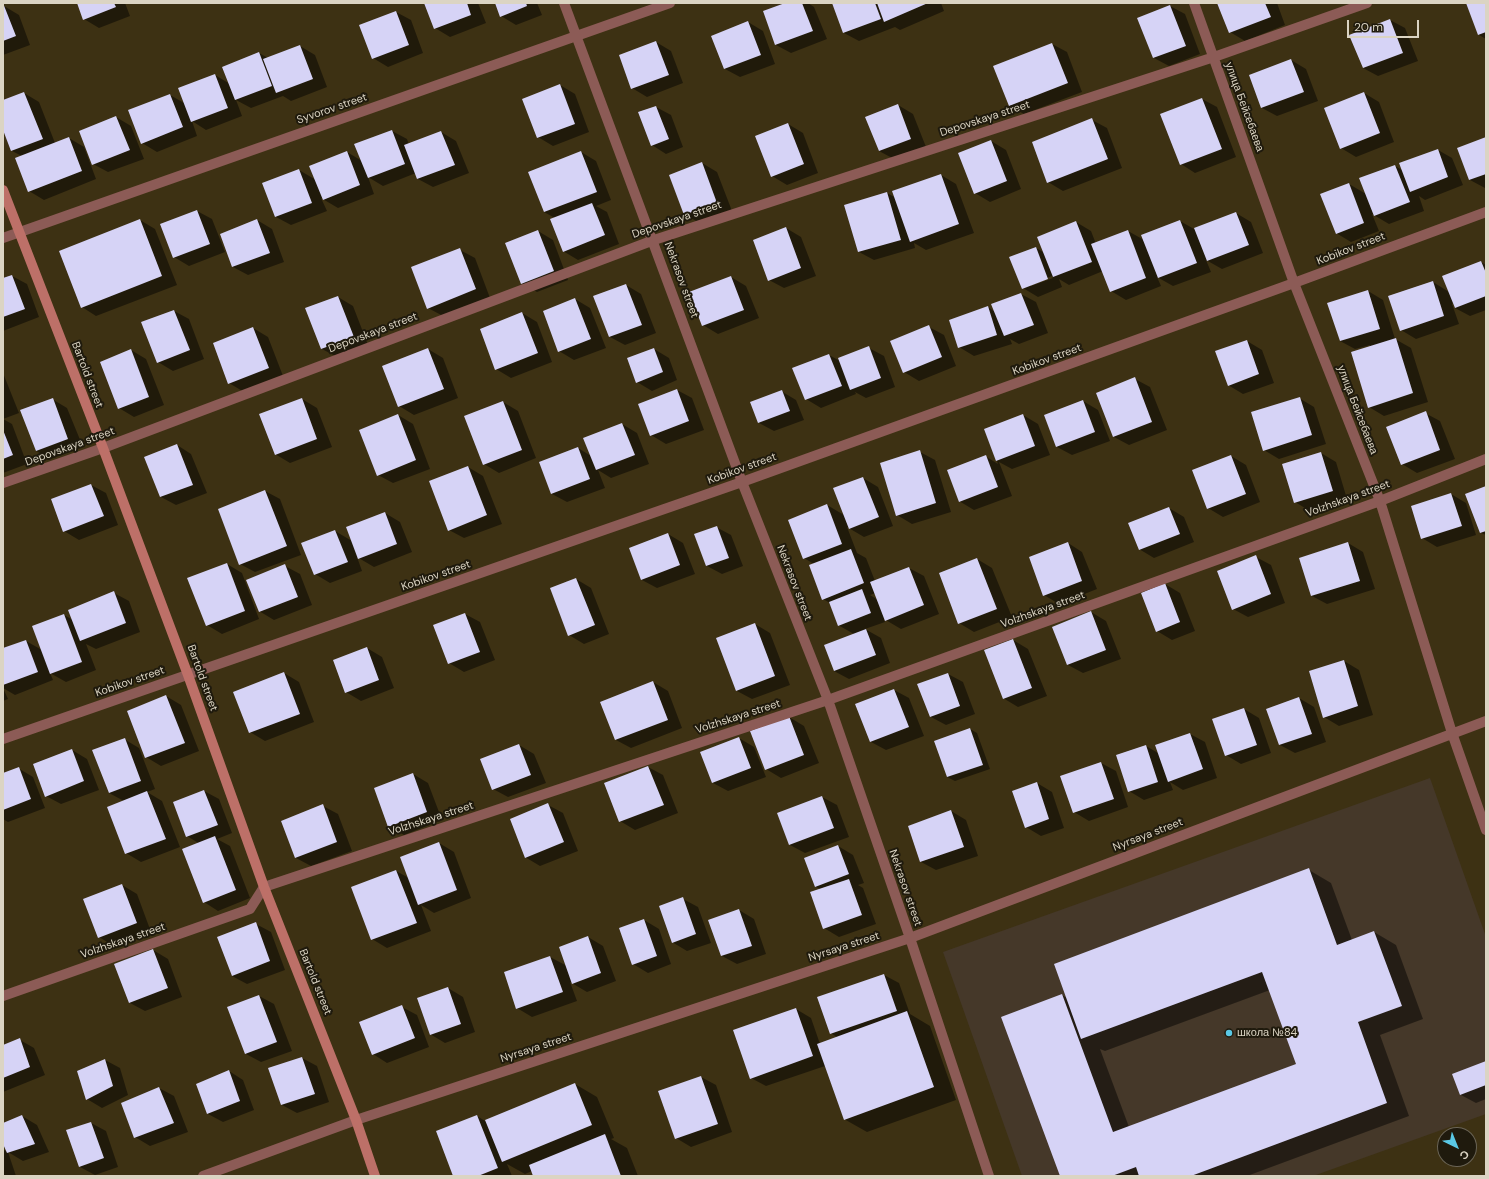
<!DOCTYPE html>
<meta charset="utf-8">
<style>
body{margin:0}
#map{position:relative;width:1489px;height:1179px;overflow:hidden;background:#3d3113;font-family:"DM Sans",sans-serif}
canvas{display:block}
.frame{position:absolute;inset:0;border:4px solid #dbd4c3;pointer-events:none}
.north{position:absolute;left:1437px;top:1127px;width:40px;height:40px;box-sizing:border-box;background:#1f1a0d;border:1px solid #6a6456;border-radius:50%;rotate:137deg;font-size:11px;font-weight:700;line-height:16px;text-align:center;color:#dbd4c3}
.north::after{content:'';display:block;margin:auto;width:14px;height:18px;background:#5ac8e5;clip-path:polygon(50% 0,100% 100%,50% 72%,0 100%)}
.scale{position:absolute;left:1347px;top:20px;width:72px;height:18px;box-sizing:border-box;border:2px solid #dbd4c3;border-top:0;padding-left:5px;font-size:12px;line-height:14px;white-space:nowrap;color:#dbd4c3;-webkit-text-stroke:3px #1f1a0d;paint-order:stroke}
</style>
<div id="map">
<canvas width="1489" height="1179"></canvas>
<div class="frame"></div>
<div class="north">С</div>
<div class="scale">20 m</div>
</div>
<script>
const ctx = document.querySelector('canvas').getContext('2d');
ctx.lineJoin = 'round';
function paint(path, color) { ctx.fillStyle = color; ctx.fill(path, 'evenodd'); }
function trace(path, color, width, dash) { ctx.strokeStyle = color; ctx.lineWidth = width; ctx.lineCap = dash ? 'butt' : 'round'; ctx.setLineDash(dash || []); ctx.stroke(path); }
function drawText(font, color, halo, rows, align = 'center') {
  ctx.font = font + ' "DM Sans",sans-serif'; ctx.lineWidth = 4; ctx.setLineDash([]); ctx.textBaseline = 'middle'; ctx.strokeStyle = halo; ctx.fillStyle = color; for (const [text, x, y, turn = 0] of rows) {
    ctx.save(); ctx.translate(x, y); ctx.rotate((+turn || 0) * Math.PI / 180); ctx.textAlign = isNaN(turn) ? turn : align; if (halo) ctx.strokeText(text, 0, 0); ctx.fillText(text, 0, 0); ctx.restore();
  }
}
const education = new Path2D(`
 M1430 778 1486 937V1114L1313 1176H1022L943 952Z`);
const shadow = new Path2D(`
 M78 3H125L130 16 99 28 84 19Z
 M425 3H478L486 23 450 37 435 28Z
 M496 3H537L542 15 516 25 501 16Z
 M787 3H808L814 7 827 39 791 53 776 45 764 12Z
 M833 3H941L944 11 900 30 895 27 859 41 844 33Z
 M1218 3H1277L1285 25 1245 41 1230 32Z
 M1467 3H1486V39L1479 35Z
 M4 6 19 15 30 45 3 55Z
 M1170 6 1185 14 1200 54 1169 66 1154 58 1138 18Z
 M396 12 411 20 423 53 388 67 373 58Z
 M1390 20 1405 28 1418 61 1378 76 1363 68Z
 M748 22 763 31 775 64 740 77 725 69Z
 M656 42 671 51 683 83 647 97 632 88Z
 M1052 44 1067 52 1082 92 1024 114 1009 106Z
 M300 46 315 55 327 87 291 101 283 96 251 108 236 100 242 116 206 130 192 121 197 136 157 152 142 143 170 95 184 103 215 75 230 84 259 53 268 58Z
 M1291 60 1306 69 1318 101 1277 116 1262 108 1250 76Z
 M560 85 575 94 589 132 553 146 538 137Z
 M24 93 39 102 55 143 69 138 84 147 96 179 44 200 29 191 22 156 12 151 3 127V101Z
 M1364 93 1379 102 1394 142 1356 157 1341 148Z
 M1202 99 1217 107 1236 157 1195 173 1181 164Z
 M898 105 913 114 926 147 894 159 879 151Z
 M656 107 671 115 683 147 666 154 652 145Z
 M116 117 131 126 144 159 108 172 93 164Z
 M1092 120 1107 128 1122 168 1063 191 1048 182Z
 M788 124 803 133 818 173 787 185 772 176Z
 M392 131 407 139 409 145 441 132 456 141 469 173 433 187 418 179 416 173 383 186 368 177 374 194 338 208 321 198 327 211 291 225 276 217 299 170 316 180 347 152 362 161Z
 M1486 138V188H1485L1470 180 1458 149Z
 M991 141 1006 150 1021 189 990 202 975 193Z
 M1438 150 1452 158 1463 185 1425 200 1419 196 1424 211 1389 224 1372 214 1379 231 1351 242 1336 233 1349 184 1366 194 1395 166 1402 170Z
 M581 152 596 161 611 200 596 206 607 212 619 244 578 260 563 251 555 218 544 212Z
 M702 163 717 172 732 211 700 223 685 215 670 175Z
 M941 175 956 184 974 233 926 250 914 243 915 248 874 260 859 252 846 206 887 193 896 198Z
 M197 211 212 219 225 252 189 266 174 257Z
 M1236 213 1251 222 1263 253 1222 269 1206 260 1211 272 1173 286 1157 277 1161 286 1126 300 1111 291 1103 271 1069 285 1059 279 1062 287 1038 297 1023 288 1036 248 1045 253 1076 222 1091 231 1096 244 1128 231 1144 240 1180 221 1194 229ZM1052 276 1053 278 1031 286V284Z
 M140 220 155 229 177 285 96 316 82 307Z
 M257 220 272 229 284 262 248 275 233 267 221 234Z
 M786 228 801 237 816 276 784 288 769 280Z
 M538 231 553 240 568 280 537 292 522 283Z
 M460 250 475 258 490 298 443 316 428 308Z
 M1481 262 1486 265V310L1470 316 1455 308 1453 303 1452 304 1459 324 1416 339 1401 330 1433 282 1449 292Z
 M12 276 27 284 39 317 3 331V279Z
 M731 277 746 286 759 318 718 334 703 325Z
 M626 285 641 294 656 333 625 345 610 337Z
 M1368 291 1383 300 1395 339 1411 348 1428 402 1384 416 1369 407 1370 345 1355 349 1340 341Z
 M1021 294 1036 302 1048 333 1019 344 1010 339 1012 344 974 356 959 347 988 307 995 312Z
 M338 297 353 306 368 345 337 357 322 349Z
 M575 299 590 308 606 348 574 360 559 351Z
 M174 311 189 319 204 359 173 371 158 362Z
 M522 313 537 322 552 362 511 378 496 369Z
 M929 327 944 335 956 366 919 381 904 372Z
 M253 328 268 337 283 376 244 392 229 383Z
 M1247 341 1262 350 1274 383 1243 394 1228 385Z
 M869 348 884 356 895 387 866 398 855 392 856 394 821 408 806 399 829 355 840 361Z
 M428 349 443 358 458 398 414 415 399 406Z
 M654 349 669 358 677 380 652 391 637 382Z
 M131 350 146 359 164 405 134 417 119 408Z
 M3 373 19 413 3 419 12 424 27 464 3 473Z
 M1135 379 1150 387 1167 430 1129 445 1114 437 1097 393Z
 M677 390 692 398 704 430 666 444 651 435Z
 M781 391 796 400 804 420 774 431 759 423Z
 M1299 398 1314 407 1326 444 1279 459 1264 450Z
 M52 399 67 408 83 447 51 459 36 451Z
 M302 399 317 408 332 447 290 463 275 454Z
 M1083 401 1098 410 1110 441 1072 455 1057 447Z
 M503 402 518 411 536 458 499 473 484 464Z
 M1425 413 1440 421 1455 459 1417 473 1402 464Z
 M398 415 413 424 430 469 393 483 378 475Z
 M1023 415 1038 424 1050 455 1012 469 999 462 1012 496 974 510 959 501 985 456 998 464 985 430Z
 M622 424 637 433 649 464 611 478 598 470 605 488 567 502 552 494 540 463 578 448 591 456Z
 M177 445 191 454 207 493 176 505 161 497Z
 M920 452 935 460 951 512 912 524 897 515Z
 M1321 453 1336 462 1347 499 1310 511 1295 502Z
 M1231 456 1246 465 1260 502 1223 517 1208 508Z
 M468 467 483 476 502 524 464 538 449 530Z
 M863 478 878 487 893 526 864 537 847 527 857 553 866 558 875 581 909 568 924 576 939 614 901 629 884 619 885 622 865 629 881 638 890 663 849 679 834 671 854 634 838 625 830 603 823 599 814 564 804 558 827 505 844 515ZM876 593 878 600 870 595Z
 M91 485 106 493 118 525 79 540 64 531 52 500Z
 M1486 487V535L1481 533 1467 495Z
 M265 491 280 499 301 555 255 572 240 564 219 509Z
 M1451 494 1466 503 1476 535 1437 547 1422 538Z
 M1169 508 1184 517 1194 542 1154 558 1139 549Z
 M385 513 400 522 412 552 374 567 357 557 362 571 330 583 315 574 335 531 352 541Z
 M716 527 731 535 743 566 722 574 707 566 695 535Z
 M668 534 683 543 695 574 657 588 642 580 630 549Z
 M1068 543 1082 552 1097 589 1059 604 1044 595Z
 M1348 543 1363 552 1375 589 1327 604 1312 596 1300 558Z
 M1256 557 1271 565 1285 603 1248 617 1233 609Z
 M977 559 992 568 1012 617 974 632 959 623Z
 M227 564 242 573 259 619 222 634 207 625Z
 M285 566 300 574 312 605 274 620 259 611Z
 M576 579 591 588 609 634 584 644 569 635Z
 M1165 584 1180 593 1195 631 1172 640 1157 631Z
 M114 593 129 601 140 632 96 649 86 644 96 670 66 682 50 673 53 680 15 695 3 688 8 699 3 701V649L26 641 42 650 64 615 73 620Z
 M1091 612 1106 621 1121 659 1083 673 1068 665 1054 627Z
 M465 614 480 622 495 660 464 672 449 663Z
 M755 624 770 633 790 685 752 699 737 691 717 639Z
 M1013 640 1028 649 1047 696 1018 707 1003 698Z
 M367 648 382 657 394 688 361 701 346 692Z
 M1344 661 1359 670 1373 715 1339 726 1324 717Z
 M284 673 299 682 314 722 265 741 250 732Z
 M948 674 963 682 975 714 946 725 931 717 918 685Z
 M653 682 668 691 682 728 631 748 616 740 601 702Z
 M894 690 909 698 924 736 886 750 871 742 857 704Z
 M166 696 181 705 199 751 161 766 146 757Z
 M1299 698 1314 707 1326 742 1295 753 1280 745Z
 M1244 709 1259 718 1271 753 1241 764 1226 755Z
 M789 717 804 726 819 763 781 778 766 769Z
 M970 729 977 733 990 769 955 781 947 777Z
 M1190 734 1205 742 1217 778 1183 790 1170 782 1173 790 1144 800 1129 791 1146 746 1158 753Z
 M739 738 754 747 766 777 728 791 713 783Z
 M124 739 139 748 155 789 147 792 162 801 180 847 141 862 126 853 124 801 109 793Z
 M519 745 534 754 546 783 508 797 493 789Z
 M72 750 87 759 99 790 61 804 46 796Z
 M1101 763 1116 771 1128 807 1089 821 1074 812Z
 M648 767 663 775 678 813 635 830 620 821Z
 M18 768 33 777 45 808 8 822 3 819V774Z
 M413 774 428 783 442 820 404 835 389 826Z
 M1037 783 1052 792 1064 828 1041 836 1026 827Z
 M204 791 219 799 232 833 217 839 230 846 250 898 218 911 204 902 200 844 187 836Z
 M822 797 837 805 849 837 805 853 790 845 778 814Z
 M548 805 563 813 578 851 540 866 525 857Z
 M323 806 338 814 352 851 311 866 296 858 282 821Z
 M951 811 966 820 978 856 936 870 921 862 909 826Z
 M439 843 454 852 471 898 434 913 421 905 431 931 387 948 372 939 396 871 409 878Z
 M838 846 853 855 864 883 858 885 863 888 876 924 839 937 824 928 821 889 816 887 806 859Z
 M1309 870 1331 883 1352 940 1374 932 1396 945 1423 1019 1380 1035 1409 1116 1247 1176H1061L1062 995 1067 998ZM1270 990 1297 1064 1129 1127 1100 1049 1105 1051Z
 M122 885 137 894 151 932 114 946 99 937Z
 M683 899 698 907 711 943 687 951 672 942Z
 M739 910 754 919 766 954 737 964 722 956Z
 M644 920 659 929 671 964 648 973 633 964Z
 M256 924 271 932 285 970 247 984 232 976Z
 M588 937 603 946 616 981 587 992 570 982 577 1001 532 1017 517 1008 550 957 567 966Z
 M153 950 168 959 182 997 145 1011 130 1003 116 965Z
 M884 975 899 983 910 1014 930 1026 956 1100 867 1132 844 1119 825 1066 766 1086 751 1078 796 1009 811 1018 820 1044 838 1038 831 1033Z
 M448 988 463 997 475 1032 445 1043 430 1034Z
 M259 996 274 1004 292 1051 261 1062 246 1054Z
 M402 1007 417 1015 429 1047 387 1063 373 1054Z
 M20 1040 34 1048 45 1075 3 1092V1046Z
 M302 1058 317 1066 329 1102 297 1113 282 1105Z
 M105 1060 120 1068 128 1095 102 1108 87 1099Z
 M1486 1062V1099L1476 1103 1461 1095 1453 1075Z
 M229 1071 243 1080 254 1110 223 1122 208 1114 197 1084Z
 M701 1077 716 1085 732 1132 691 1147 676 1138Z
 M575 1084 597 1097 614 1138 611 1139 627 1148 638 1176H534L532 1171 525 1174 507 1164 512 1176H454L477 1116 485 1121Z
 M159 1088 174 1096 188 1132 150 1146 135 1137 122 1103Z
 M22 1116 37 1125 49 1152 23 1161 8 1152 16 1176H3V1149L7 1152 3 1142V1124Z
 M91 1123 106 1131 118 1167 95 1175 80 1167Z`);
const building = new Path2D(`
 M3 3 16 36 3 41Z
 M77 3H114L116 7 83 20Z
 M424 3H467L471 15 434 29Z
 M495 3H526L527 6 500 17Z
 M785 3H802L813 31 775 45 763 11Z
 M832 3H875L881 19 843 33Z
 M877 3H928L884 22Z
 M1217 3H1265L1271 17 1229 33Z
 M1466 3H1486V32L1478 35Z
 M1170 5 1186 46 1153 58 1137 18Z
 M396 11 409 45 372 59 359 25Z
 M1390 19 1403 53 1363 68 1349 35Z
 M748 21 761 55 724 69 711 36Z
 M656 41 669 75 631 89 619 55Z
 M1052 43 1068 83 1009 106 993 66Z
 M300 45 313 79 276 93 263 59Z
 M259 52 272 86 235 100 222 67Z
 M1291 59 1304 92 1261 108 1249 75Z
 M215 74 228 108 191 122 178 88Z
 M560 84 575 124 537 138 522 99Z
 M24 92 43 139 11 151 3 130V100Z
 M1364 92 1380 133 1340 149 1324 108Z
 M170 94 183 127 141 144 128 110Z
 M1202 98 1222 149 1180 165 1160 114Z
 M898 104 911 139 879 151 865 117Z
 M656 106 669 139 651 146 638 112Z
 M116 116 130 150 92 165 79 131Z
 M1092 118 1108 159 1047 183 1032 142Z
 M788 123 804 164 771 177 755 136Z
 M392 130 405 164 368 178 354 144Z
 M441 131 455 165 417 179 404 145Z
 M69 137 82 171 28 192 15 158Z
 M1486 137V174L1469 180 1457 148Z
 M991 140 1007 181 974 194 958 153Z
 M1438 149 1448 177 1410 192 1399 163Z
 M347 151 360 185 323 200 309 166Z
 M581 151 597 192 544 212 528 172Z
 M702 162 717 203 684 215 669 175Z
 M1395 165 1410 202 1374 216 1359 178Z
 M299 169 312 203 275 217 262 183Z
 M941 174 959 224 910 242 892 191Z
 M1349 183 1364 223 1336 234 1320 194Z
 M887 192 901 240 858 252 844 205Z
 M592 203 605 235 563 252 550 219Z
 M197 210 210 244 173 258 160 224Z
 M1236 212 1249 245 1207 261 1194 228Z
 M140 219 162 276 81 308 59 251Z
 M257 219 270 253 232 267 220 234Z
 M1180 220 1197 263 1158 278 1141 235Z
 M1076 221 1092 262 1053 277 1037 237Z
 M786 227 801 268 768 281 753 240Z
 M538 230 554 271 521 284 505 243Z
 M1128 230 1146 278 1110 292 1091 244Z
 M1036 247 1048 279 1022 289 1009 257Z
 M460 248 476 289 427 309 411 267Z
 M1481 261 1486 273V296L1455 308 1442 276Z
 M12 275 25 309 3 317V278Z
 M731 276 744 310 702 326 689 292Z
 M1433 281 1444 316 1400 331 1388 296Z
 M626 284 642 325 609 337 593 296Z
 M1368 290 1380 329 1340 341 1327 303Z
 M1021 293 1034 325 1004 336 991 304Z
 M338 296 354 337 321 349 305 308Z
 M575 298 591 339 558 352 543 311Z
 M988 306 997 335 958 348 949 320Z
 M174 310 190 350 157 363 141 322Z
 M522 312 538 353 495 370 480 329Z
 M929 325 942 357 903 373 890 341Z
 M253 327 269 368 228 384 213 343Z
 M1396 338 1413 393 1368 408 1351 352Z
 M1247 340 1259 374 1228 386 1215 351Z
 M869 346 881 378 850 390 838 358Z
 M428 348 444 389 398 407 382 366Z
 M654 348 663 372 636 383 627 358Z
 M131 349 149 397 118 409 100 362Z
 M829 354 842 386 805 400 792 368Z
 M1135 377 1152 422 1113 437 1096 393Z
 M677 389 689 421 650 436 638 404Z
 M782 390 790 411 758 423 750 402Z
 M1300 397 1312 435 1263 451 1251 412Z
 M53 398 68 439 36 451 20 410Z
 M302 398 317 439 275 455 259 414Z
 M1083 400 1095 432 1056 447 1044 415Z
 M503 401 522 450 483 465 464 416Z
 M1426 411 1440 450 1401 465 1386 427Z
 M398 414 416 460 377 476 359 430Z
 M1023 414 1035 446 996 461 984 429Z
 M622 423 635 455 596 470 583 438Z
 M3 430 13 455 3 459Z
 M177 444 193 485 160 497 144 457Z
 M578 447 590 479 551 494 539 462Z
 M920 450 936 503 896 516 880 463Z
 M1321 452 1333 491 1294 503 1282 464Z
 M986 455 998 487 959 502 947 470Z
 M1231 455 1246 494 1207 509 1192 470Z
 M468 466 487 515 448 531 429 481Z
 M863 477 879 517 849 529 833 488Z
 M91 484 104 516 63 532 51 499Z
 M1486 486V531L1480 533 1465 494Z
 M265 490 287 546 239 565 218 509Z
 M1451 493 1462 526 1421 539 1411 506Z
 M827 504 842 544 803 559 788 520Z
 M1169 507 1180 534 1139 550 1128 523Z
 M385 512 397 544 358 559 346 527Z
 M717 526 729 558 706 566 694 534Z
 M335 530 348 562 314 575 301 543Z
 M668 533 680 565 641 580 629 548Z
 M1068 542 1082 581 1043 596 1029 557Z
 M1348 542 1360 581 1311 596 1299 558Z
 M851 549 864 583 822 600 809 565Z
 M1256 555 1271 594 1232 610 1217 571Z
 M977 558 997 609 958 624 939 573Z
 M227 563 245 611 206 626 187 578Z
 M285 564 298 597 259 612 246 580Z
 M909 567 924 605 885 621 870 582Z
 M576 578 595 625 568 636 550 588Z
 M1165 583 1180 622 1156 632 1141 593Z
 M862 589 871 613 838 626 829 602Z
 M114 591 126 623 80 641 68 610Z
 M1091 611 1106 650 1067 665 1052 627Z
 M465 613 480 652 448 664 433 625Z
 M64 614 82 662 50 674 32 626Z
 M755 623 775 676 736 691 716 638Z
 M866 629 876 655 834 671 824 645Z
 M1013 639 1032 688 1003 699 984 650Z
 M26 640 38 672 3 685V648Z
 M367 647 379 680 345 693 333 660Z
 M1344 660 1358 706 1323 718 1309 671Z
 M284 672 300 714 249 733 233 692Z
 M948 673 960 706 930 717 917 684Z
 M653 681 668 720 615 740 600 702Z
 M894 689 909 727 870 742 855 704Z
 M166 695 185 743 145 758 127 711Z
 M1299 697 1312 734 1279 745 1266 709Z
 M1244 708 1257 745 1225 756 1212 719Z
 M789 716 804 755 765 770 750 731Z
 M970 728 983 765 947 777 934 741Z
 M1190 733 1203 769 1168 782 1155 745Z
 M739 737 751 768 712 783 700 752Z
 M125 738 141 781 109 793 92 750Z
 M519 744 531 775 492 790 480 759Z
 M1146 745 1158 782 1128 792 1116 755Z
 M72 749 84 781 45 797 33 764Z
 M1101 762 1114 799 1073 813 1060 776Z
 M648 766 664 805 619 822 604 783Z
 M19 767 31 799 3 810V773Z
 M413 773 427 812 388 827 374 788Z
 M1037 782 1049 819 1025 828 1012 791Z
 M204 790 218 825 186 837 173 802Z
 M147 791 166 839 125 854 107 807Z
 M822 796 834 828 789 845 777 813Z
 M548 803 564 842 525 858 510 819Z
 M323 804 337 842 295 858 281 821Z
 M951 810 964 847 920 862 908 826Z
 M215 836 236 890 203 903 182 849Z
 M439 842 457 890 418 905 400 857Z
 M838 845 849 874 815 887 804 858Z
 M1309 868 1337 945 1374 931 1402 1006 1358 1022 1387 1103 1191 1176H1139L1136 1167 1112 1176H1060L1001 1017 1062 994 1113 1132 1296 1064 1262 972 1081 1039 1054 964Z
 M396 870 417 923 371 940 351 887Z
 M849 879 862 915 823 929 810 892Z
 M122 884 137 923 98 938 83 899Z
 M683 897 696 934 672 943 659 906Z
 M739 909 752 946 721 956 708 920Z
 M644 919 657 956 632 965 619 928Z
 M256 922 270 961 232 976 217 937Z
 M588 936 601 973 572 984 559 947Z
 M153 949 168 988 129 1003 114 964Z
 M550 956 563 992 516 1009 504 972Z
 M884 974 897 1011 830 1034 817 997Z
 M448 987 461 1024 430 1035 417 998Z
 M259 995 277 1042 245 1054 227 1007Z
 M402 1005 415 1038 372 1055 359 1022Z
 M796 1008 813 1056 750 1079 733 1030Z
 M907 1011 934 1087 844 1120 817 1044Z
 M20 1038 30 1067 3 1078V1045Z
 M302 1057 315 1094 281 1105 268 1068Z
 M105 1059 113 1086 86 1100 77 1071Z
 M1486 1061V1085L1460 1095 1452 1074Z
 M229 1070 240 1101 207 1114 196 1084Z
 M701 1076 718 1124 675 1139 658 1091Z
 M575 1083 592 1125 502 1162 485 1120Z
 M159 1087 174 1123 134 1138 121 1103Z
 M22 1115 35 1144 7 1153 3 1144V1123Z
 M477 1115 498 1168 478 1176H453L436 1131Z
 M91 1122 104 1158 79 1167 66 1130Z
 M605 1134 621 1176H533L529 1165Z`);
const street = new Path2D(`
 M564 3 742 482 828 700 910 938 989 1176
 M1194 3 1294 283 1380 501 1452 733 1486 830
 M3 238 670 3
 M3 483 103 448 654 240 1214 57 1367 3
 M3 739 742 482 1294 283 1486 212
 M3 996 250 909 264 887 828 700 1380 501 1486 459
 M203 1176 356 1120 910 938 1486 721`);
const secondary = new Path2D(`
 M3 190 103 448 188 675 264 887 356 1120 375 1176`);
const markers = [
 [1229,1033,4,"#5ac8e5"]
];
const streetNames = [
 ["улица Бейсебаева",1244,107,70],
 ["Syvorov street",332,109,-19],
 ["Depovskaya street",985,119,-18],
 ["Depovskaya street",677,220,-19],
 ["Kobikov street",1351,249,-21],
 ["Nekrasov street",681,280,70],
 ["Depovskaya street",373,333,-21],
 ["Kobikov street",1047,360,-20],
 ["Bartold street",87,375,69],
 ["улица Бейсебаева",1357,410,69],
 ["Depovskaya street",70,447,-20],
 ["Kobikov street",742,469,-20],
 ["Volzhskaya street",1348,499,-20],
 ["Kobikov street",436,576,-19],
 ["Nekrasov street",794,583,69],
 ["Volzhskaya street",1043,610,-20],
 ["Bartold street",202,678,70],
 ["Kobikov street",130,682,-19],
 ["Volzhskaya street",738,717,-18],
 ["Volzhskaya street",431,819,-18],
 ["Nyrsaya street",1148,835,-21],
 ["Nekrasov street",905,888,71],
 ["Volzhskaya street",123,941,-19],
 ["Nyrsaya street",844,947,-18],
 ["Bartold street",315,982,68],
 ["Nyrsaya street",536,1048,-18]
];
const poiNames = [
 ["школа №84",1237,1033]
];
paint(education, '#453829');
paint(shadow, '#0007');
paint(building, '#d6d3f6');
trace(street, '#8c5b56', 10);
trace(secondary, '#bd7068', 10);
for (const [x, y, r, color] of markers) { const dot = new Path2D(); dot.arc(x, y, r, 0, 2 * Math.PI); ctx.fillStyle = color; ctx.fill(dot); trace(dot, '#1f1a0d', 1.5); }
drawText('11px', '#dbd4c3', '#1f1a0d', streetNames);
drawText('11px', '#dbd4c3', '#1f1a0d', poiNames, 'left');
</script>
